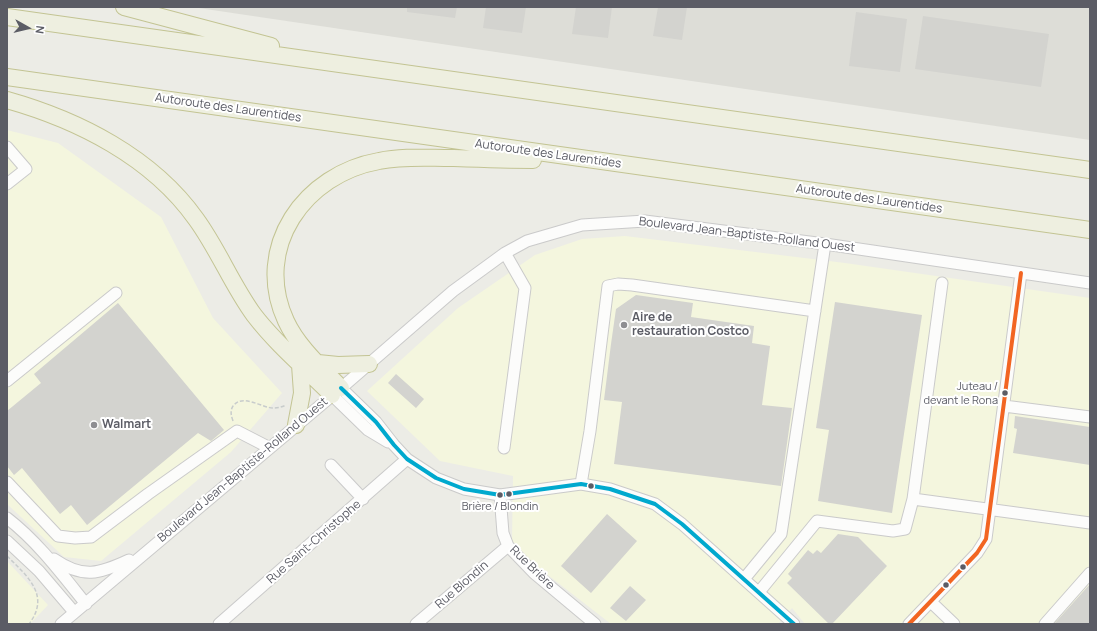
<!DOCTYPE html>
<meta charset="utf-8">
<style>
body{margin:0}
#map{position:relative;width:1097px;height:631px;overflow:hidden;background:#ecece6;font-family:Manrope,sans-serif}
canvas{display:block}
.frame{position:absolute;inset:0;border:8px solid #5b5c65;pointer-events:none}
.north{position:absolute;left:8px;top:8px;width:40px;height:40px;-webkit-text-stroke:3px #fff;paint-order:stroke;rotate:98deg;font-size:11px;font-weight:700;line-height:16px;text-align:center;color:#5b5c65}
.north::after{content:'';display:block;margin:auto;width:14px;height:18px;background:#5b5c65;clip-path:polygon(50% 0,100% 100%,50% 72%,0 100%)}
</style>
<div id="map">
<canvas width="1097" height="631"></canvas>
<div class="frame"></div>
<div class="north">N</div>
</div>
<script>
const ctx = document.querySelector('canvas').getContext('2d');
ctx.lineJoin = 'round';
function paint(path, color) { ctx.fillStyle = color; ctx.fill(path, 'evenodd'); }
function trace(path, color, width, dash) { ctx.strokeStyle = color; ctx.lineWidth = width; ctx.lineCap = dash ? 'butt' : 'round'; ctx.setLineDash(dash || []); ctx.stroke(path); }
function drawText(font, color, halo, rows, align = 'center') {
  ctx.font = font + ' Manrope,sans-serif'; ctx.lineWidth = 4; ctx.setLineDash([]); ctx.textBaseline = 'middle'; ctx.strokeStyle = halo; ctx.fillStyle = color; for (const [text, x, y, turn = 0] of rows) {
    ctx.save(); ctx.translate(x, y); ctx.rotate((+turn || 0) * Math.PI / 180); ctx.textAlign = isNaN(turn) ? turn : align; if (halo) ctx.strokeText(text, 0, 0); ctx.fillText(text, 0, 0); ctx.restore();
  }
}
const commercial = new Path2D(`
 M7 130 58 143 161 217 213 318 282 393 231 452 101 561 64 557 7 504Z
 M625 236 845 263 1090 298V624H805L792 608 778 624H611L535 565 512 541 513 476 440 461 367 391 458 308 535 255 582 239Z
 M7 561 48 605 30 624H7Z`);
const industrial = new Path2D(`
 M192 7H1090V140Z`);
const building = new Path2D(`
 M407 7H457L455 18 407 12Z
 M486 7H526L522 33 483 28Z
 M576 7H612L608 38 572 34Z
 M658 7H687L682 40 653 36Z
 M856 12 907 19 900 72 849 66Z
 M923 16 1049 34 1041 87 915 69Z
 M636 295 693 303 691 317 754 326 752 343 770 346 762 405 792 408 781 486 614 464 622 402 604 400 611 344 616 309Z
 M835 302 922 315 892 513 818 501 829 430 816 428Z
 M118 303 224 430 211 441 198 433 87 525 71 505 60 514 22 468 14 475 7 466V411L41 383 34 374Z
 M396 374 424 399 416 408 388 383Z
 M1015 416 1090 427V465L1013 453 1017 429 1014 428Z
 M607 514 637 541 591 593 561 566Z
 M838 534 858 537 887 566 832 624H829L787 583 792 578 788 574 808 550 813 554 817 550 821 553Z
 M1090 584V624H1054Z
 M630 586 646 600 626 621 610 608Z`);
const path = new Path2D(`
 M233 421C231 415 230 411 233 406 243 393 261 408 274 408 278 408 282 407 286 405
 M7 556C27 576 51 595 29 624`);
const minor = new Path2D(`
 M7 147 26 169 7 184
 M7 381 116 293
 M341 388 376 422 394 445 407 459 436 478 464 489 500 495 581 484 610 489 655 504 682 524 794 624
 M332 395 368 430 388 442
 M1004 406 1090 417
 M504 448 525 288 505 253
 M331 465 363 499
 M7 482 58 536 75 538 91 537 148 494 237 431 270 448
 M581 484 590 431 608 286 618 284 632 285 815 311
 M500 495 503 533 508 546 534 573 595 624
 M913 499 1090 523
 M7 518C38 542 61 573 86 604
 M7 541 39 571 74 612
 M54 559C83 579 99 574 129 560
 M744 579 781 534 825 244
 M759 592 817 521 893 531 905 529 913 499 942 283
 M931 602 954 624
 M61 624 347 383 453 291 505 253 527 241 582 225 645 221 825 244 1090 283
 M219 624 407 459
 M416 624 508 546
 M909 624 977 553 986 539 1021 273
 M1045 624 1090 573`);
const highway = new Path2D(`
 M124 7 271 46
 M7 17 1090 170
 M7 77 1090 230
 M7 100C78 120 152 157 196 219 218 249 232 285 254 315 277 345 306 369 332 395
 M318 363 338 365 369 364
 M341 388C322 368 298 347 286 321 252 247 305 174 379 161 403 156 427 158 451 158 479 159 506 160 533 160
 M296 425 302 393 300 365`);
const bus1 = new Path2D(`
 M909 624 977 553 986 539 1021 273`);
const bus2 = new Path2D(`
 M341 388 376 422 394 445 407 459 436 478 464 489 500 495 581 484 610 489 655 504 682 524 794 624`);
const markers = [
 [624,325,4,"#8e8e92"],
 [1005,393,3.5,"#5b5c65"],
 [94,425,4,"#8e8e92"],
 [591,486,3.5,"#5b5c65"],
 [509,494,3.5,"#5b5c65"],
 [500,495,3.5,"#5b5c65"],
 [963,567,3.5,"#5b5c65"],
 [946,585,3.5,"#5b5c65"]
];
const busNames = [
 ["Juteau /",998,387],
 ["devant le Rona",998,401],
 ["Brière / Blondin",500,507,"center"]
];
const streetNames = [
 ["Autoroute des Laurentides",228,108,8],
 ["Autoroute des Laurentides",548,154,8],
 ["Autoroute des Laurentides",869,199,8],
 ["Boulevard Jean-Baptiste-Rolland Ouest",747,235,7],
 ["Boulevard Jean-Baptiste-Rolland Ouest",243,470,-40],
 ["Rue Saint-Christophe",314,542,-41],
 ["Rue Brière",532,568,44],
 ["Rue Blondin",462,585,-41]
];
const poiNames = [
 ["Aire de",632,318],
 ["restauration Costco",632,332],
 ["Walmart",102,425]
];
paint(commercial, '#f4f6de');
paint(industrial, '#ddddd7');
paint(building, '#d3d3cf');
trace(minor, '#cacaca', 13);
trace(highway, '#c3c493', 18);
trace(path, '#c8cccc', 1.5, [4, 2]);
trace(minor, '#fcfcfb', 11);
trace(highway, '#eeefe0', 16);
trace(bus1, '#f26522', 4);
trace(bus2, '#00a9ce', 4);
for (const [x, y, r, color] of markers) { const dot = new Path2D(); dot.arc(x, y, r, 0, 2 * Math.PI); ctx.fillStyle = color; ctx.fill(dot); trace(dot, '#fff', 1.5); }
drawText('11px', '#5b5c65', '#fff', busNames, 'right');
drawText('12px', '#5b5c65', '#fff', streetNames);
drawText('bold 12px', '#5b5c65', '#fff', poiNames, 'left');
</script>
